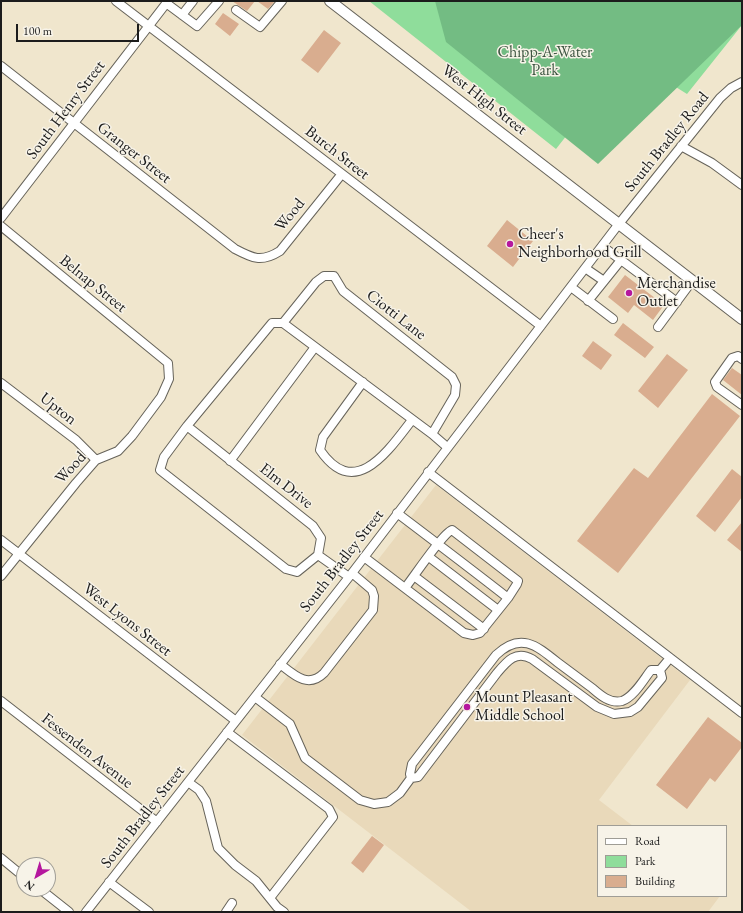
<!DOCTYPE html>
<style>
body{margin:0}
#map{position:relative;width:743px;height:913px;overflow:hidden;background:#f0e6cd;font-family:"EB Garamond",serif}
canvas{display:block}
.frame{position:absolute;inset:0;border:2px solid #1c1c1c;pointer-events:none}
.legend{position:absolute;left:597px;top:825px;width:130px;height:72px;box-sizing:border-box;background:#f7f3e8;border:1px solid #9f9d96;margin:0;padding:5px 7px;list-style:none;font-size:12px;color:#1c1c1c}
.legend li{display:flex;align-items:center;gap:8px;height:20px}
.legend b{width:20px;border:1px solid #9f9d96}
.north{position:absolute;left:16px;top:857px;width:40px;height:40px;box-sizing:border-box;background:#f7f3e8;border:1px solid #9f9d96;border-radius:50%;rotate:218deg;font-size:11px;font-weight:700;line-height:16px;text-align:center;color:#1c1c1c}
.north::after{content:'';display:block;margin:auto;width:14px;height:18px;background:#b5179e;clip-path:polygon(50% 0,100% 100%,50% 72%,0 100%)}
.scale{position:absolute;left:16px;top:24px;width:123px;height:18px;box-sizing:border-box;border:2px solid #1c1c1c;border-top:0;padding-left:5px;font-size:12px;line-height:14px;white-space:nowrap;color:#1c1c1c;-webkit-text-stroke:3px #f7f3e8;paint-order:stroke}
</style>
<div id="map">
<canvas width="743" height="913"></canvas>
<div class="frame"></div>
<ul class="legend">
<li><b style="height:5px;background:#fff"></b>Road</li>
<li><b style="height:11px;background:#8fdd9b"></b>Park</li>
<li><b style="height:11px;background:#d9ad8f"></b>Building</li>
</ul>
<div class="north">N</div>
<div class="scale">100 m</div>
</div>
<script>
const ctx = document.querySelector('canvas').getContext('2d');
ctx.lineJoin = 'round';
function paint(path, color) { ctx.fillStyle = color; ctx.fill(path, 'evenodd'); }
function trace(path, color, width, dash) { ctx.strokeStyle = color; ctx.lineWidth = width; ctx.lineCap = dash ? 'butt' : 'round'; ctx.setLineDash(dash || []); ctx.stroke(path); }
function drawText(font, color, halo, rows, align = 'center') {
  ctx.font = font + ' "EB Garamond",serif'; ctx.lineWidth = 3; ctx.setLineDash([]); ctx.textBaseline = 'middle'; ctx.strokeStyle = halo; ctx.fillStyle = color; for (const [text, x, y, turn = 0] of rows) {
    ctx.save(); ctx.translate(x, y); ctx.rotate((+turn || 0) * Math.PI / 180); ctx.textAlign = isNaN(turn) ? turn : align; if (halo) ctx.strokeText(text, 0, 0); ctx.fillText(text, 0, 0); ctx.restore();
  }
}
const built = new Path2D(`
 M436 485 690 680 599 800 633 826H598V896H720L708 912H472L242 735Z`);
const green = new Path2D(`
 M369 1H742V25L687 94 628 57 556 149Z`);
const forest = new Path2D(`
 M435 1H742V25L598 164 446 42Z`);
const building = new Path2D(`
 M232 1H255L247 11Z
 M257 1H275L268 9Z
 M223 13 239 24 230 36 215 24Z
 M324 30 341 43 318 73 301 60Z
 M507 220 533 241 513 267 487 246Z
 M625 275 664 305 653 320 634 305 628 313 608 297Z
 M623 323 654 347 645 358 614 335Z
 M593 341 612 355 601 370 582 356Z
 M667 354 688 370 658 408 638 391Z
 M732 368 742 375V395L723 380Z
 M712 394 740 416 618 573 577 541 634 468 648 478Z
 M732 469 742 477V497L715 532 696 516Z
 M742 522V552L727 540Z
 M708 717 742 743V747L715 782 710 778 687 809 656 785Z
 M372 836 384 845 363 873 351 863Z`);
const minor = new Path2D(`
 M116 1 541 326
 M166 3 197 26 219 1
 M236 10 260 27 282 1
 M182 15 193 1
 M1 66 235 249C252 258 261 263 280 251L341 175
 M681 146 712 163 742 185
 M1 218 168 1
 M1 226 168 363 169 379 161 397 132 436 118 451 96 460 76 483 1 576
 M602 246 621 260
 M585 268 604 281
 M571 287 613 319
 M588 301 621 260 677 302
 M283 323 316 282 324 276H334L343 291 452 377 456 385 455 395 432 434
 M658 327 692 281
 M742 359 738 356 732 358 715 382 717 387 742 405
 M363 382 323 437 320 450C355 501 388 451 412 420
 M1 383 76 440 96 460
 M187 426 313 526 321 538 318 555 349 577
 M230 461 315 347
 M428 472 742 713
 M397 513C434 541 471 569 508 598L517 584 518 581 452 530C443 533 413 578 405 588
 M1 540 236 721
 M318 555 297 572 286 569 160 470 164 457 187 426 272 323H283L432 434 447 447
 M364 557 464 633 473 635 480 633 508 598
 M429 557 498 610
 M414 576 484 629
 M280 664C294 675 308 689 324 673L373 610 374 596 372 590 352 573
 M255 697 290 724 305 758 360 800 374 804 388 802 400 793 411 778 418 777 497 673C507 661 516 650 532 659L597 707 614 714 630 712 638 707 662 678 660 670
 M1 701 157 822
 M227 732 329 809 333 817 270 898
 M411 778 410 774 412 764 496 655C520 632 536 645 557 662 569 671 580 679 592 688 600 695 610 704 622 701 634 697 644 679 651 670H660L670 658
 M188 782 199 790 206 801 218 848 235 865 256 881 277 907 284 912
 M1 858 24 877
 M109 882 149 912
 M40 889 69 912
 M86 912 349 577 618 225 720 98 731 88 742 82
 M226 912 232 903`);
const major = new Path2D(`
 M330 1 742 319`);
const markers = [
 [510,244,4,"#b5179e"],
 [629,293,4,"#b5179e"],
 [467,707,4,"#b5179e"]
];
const parkNames = [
 ["Chipp-A-Water",545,53],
 ["Park",545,71]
];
const streetNames = [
 ["West High Street",484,100,38],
 ["South Henry Street",66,110,-53],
 ["South Bradley Road",667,142,-51],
 ["Granger Street",134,153,38],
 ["Burch Street",337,153,38],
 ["Wood",290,215,-51],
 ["Belnap Street",93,284,39],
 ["Ciotti Lane",396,315,38],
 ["Upton",58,409,38],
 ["Wood",71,468,-47],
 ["Elm Drive",286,486,38],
 ["South Bradley Street",342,561,-52],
 ["West Lyons Street",127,620,38],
 ["Fessenden Avenue",87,751,38],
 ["South Bradley Street",143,817,-52]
];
const poiNames = [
 ["Cheer's",518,235],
 ["Neighborhood Grill",518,253],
 ["Merchandise",637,284],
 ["Outlet",637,302],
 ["Mount Pleasant",475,698],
 ["Middle School",475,716]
];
paint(built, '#e9d9ba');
paint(green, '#8fdd9b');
paint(forest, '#73bc83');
paint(building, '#d9ad8f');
trace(minor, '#66635a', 10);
trace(major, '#66635a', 12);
trace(minor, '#fff', 8);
trace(major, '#fff', 10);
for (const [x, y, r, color] of markers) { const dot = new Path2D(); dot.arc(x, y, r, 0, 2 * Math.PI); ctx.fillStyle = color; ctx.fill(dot); trace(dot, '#f7f3e8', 1.5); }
drawText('16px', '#3e5642', '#f7f3e8', parkNames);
drawText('16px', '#1c1c1c', '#f7f3e8', streetNames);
drawText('16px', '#1c1c1c', '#f7f3e8', poiNames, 'left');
</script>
